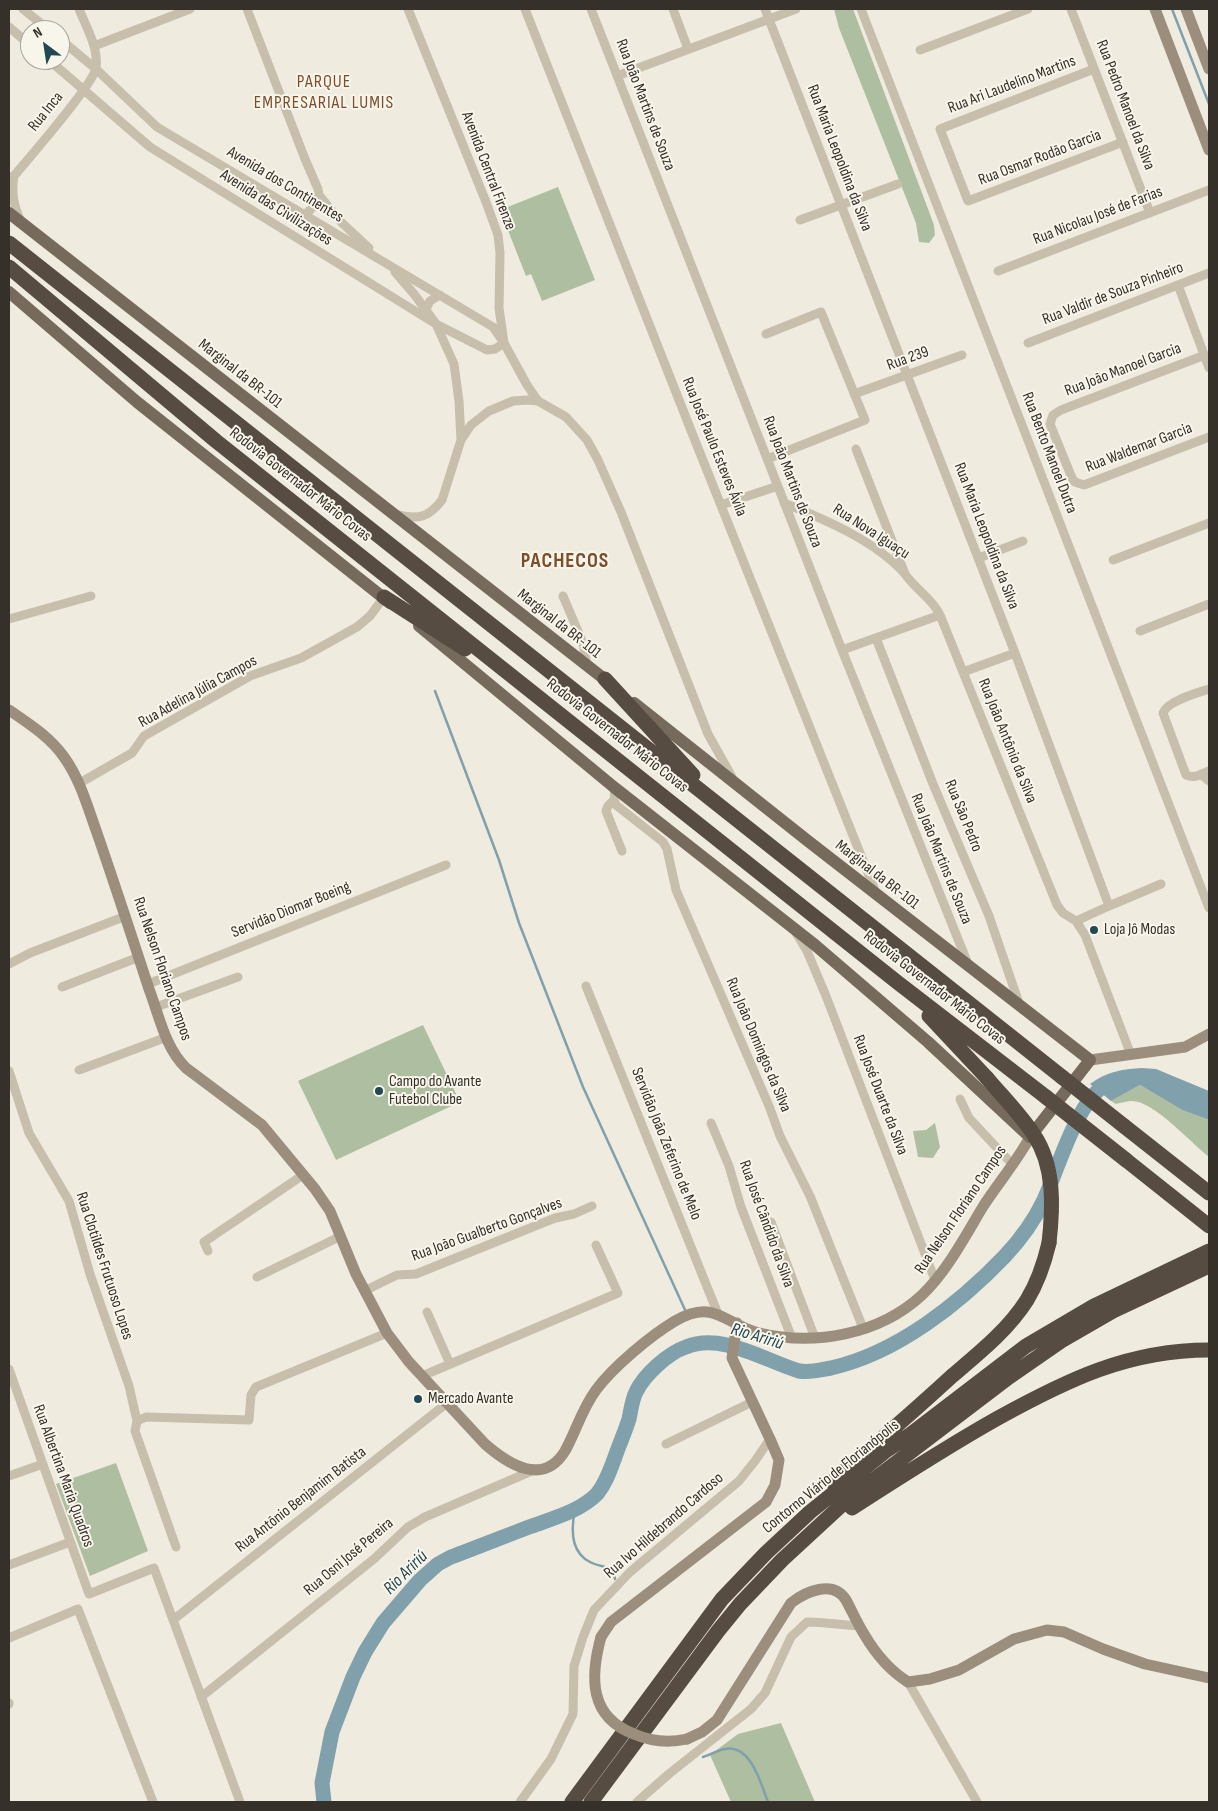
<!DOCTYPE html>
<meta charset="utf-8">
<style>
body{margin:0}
#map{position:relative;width:1218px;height:1811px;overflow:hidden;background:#f0ebdf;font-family:"Sofia Sans Condensed",sans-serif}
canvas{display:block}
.frame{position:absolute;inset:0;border:10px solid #36302a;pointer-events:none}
.north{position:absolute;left:20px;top:20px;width:50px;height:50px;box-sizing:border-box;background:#f8f5eb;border:1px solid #aaa69e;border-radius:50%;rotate:329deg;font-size:14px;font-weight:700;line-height:20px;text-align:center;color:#36302a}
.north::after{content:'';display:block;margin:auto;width:18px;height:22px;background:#234753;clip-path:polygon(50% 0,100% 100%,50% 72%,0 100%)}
</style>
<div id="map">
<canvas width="1218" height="1811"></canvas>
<div class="frame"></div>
<div class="north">N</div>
</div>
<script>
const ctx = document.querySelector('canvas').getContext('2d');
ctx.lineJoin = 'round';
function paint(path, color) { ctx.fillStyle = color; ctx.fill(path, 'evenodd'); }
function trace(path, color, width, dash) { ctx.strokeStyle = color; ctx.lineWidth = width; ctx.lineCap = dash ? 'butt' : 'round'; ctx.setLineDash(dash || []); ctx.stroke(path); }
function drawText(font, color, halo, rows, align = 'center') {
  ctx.font = font + ' "Sofia Sans Condensed",sans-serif'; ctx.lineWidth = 4; ctx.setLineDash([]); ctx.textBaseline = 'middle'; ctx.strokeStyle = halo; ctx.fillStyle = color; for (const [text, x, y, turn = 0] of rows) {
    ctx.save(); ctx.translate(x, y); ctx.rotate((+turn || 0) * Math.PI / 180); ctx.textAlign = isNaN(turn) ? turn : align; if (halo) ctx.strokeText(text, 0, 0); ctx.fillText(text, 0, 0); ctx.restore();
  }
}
const green = new Path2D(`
 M834 9H853L934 225 935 235 929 243 919 242 916 223 839 28Z
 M558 187 595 280 542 301 531 274 526 276 500 210Z
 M423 1025 460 1102 336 1160 298 1081Z
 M1140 1085 1182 1110 1209 1120V1157C1191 1143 1154 1101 1132 1101 1127 1101 1121 1103 1116 1104L1111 1101Z
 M935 1123 940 1147 933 1158 918 1157 913 1131 926 1130Z
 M116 1463 148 1551 90 1576 56 1484Z
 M781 1723 815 1802H731L710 1755 738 1734Z`);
const water = new Path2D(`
 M1142 1068 1156 1069 1209 1091V1120L1182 1110 1140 1085 1111 1101 1090 1084C1106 1072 1122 1069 1142 1068Z`);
const stream = new Path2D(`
 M1172 9 1209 104
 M435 691 499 860 519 923 583 1087 686 1312
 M575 1510C571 1529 570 1552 590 1562 597 1566 606 1566 613 1570L615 1579
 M703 1757C710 1755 718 1750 725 1749 751 1744 761 1784 768 1802`);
const river = new Path2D(`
 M324 1802 322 1783 332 1732 353 1677 365 1652 383 1623 420 1580 438 1564 451 1557C478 1547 505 1536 532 1526 554 1518 580 1511 597 1494 606 1483 610 1470 615 1457 619 1445 625 1432 629 1419 631 1410 632 1400 636 1392 644 1375 668 1353 686 1347 722 1332 765 1361 799 1371 810 1373 820 1370 831 1368 897 1353 959 1304 1005 1256 1020 1240 1035 1219 1044 1200 1059 1167 1078 1093 1114 1080`);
const street = new Path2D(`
 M23 9 49 30
 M247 9 305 159 318 189 319 195 316 204 305 215
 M408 9 486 202 498 235 500 253 499 308 504 343 527 385 538 401
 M525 9 692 433 876 893
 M591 9 842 650 968 964
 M673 9 688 49
 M765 9 1015 653 1109 906 1076 921 1085 935 1131 1055
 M861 9 1209 908
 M1071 9 1150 213
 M9 27 30 45
 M94 46 190 9
 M920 50 1028 9
 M49 60 150 147 436 324 487 350 495 349 504 343 493 327 157 127 96 69 60 39
 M1094 69 940 129 968 201 1123 142
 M617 76 796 9
 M14 176C11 194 14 206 21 222
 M9 178 14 176C28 159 93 85 96 68 99 48 86 27 79 9
 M319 195 342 223 369 248
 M800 220 898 184
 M998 271 1209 190
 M395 272 414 294 436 324 454 364 459 401 461 440
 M1178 285 1209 368
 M426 309 430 301 440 295
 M766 334 821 312 865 420 767 459
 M1028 343 1209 273
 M1205 355 1061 410 1053 415 1050 424 1072 478 1075 482 1084 485 1209 437
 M854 394 962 355
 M784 503C824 519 876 541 905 574L856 449
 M721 505 778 486
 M398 515C419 520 429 517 442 500L461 440 471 425 489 411 513 401 528 400 538 401 566 417 587 440 598 460 621 512 708 734 732 777
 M979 558 1023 541
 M1113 560 1209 523
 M905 574C916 590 932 598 940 615L1057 905 1063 913 1076 921
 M563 596 583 643 587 666
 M9 619 91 596
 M1140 631 1209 604
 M876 638 933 784 989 916 1020 1006
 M842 650 940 615
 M963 672 1015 653
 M1209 689C1197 693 1167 701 1163 713L1186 775C1194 779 1202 774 1209 771
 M1201 774 1209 781
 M78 784 132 753 144 736 250 676 301 658 357 627 370 616 384 597
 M615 788 614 800 616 805 663 842 667 849 676 890 769 1106 780 1136 810 1196 863 1328
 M614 800 608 806 606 811 622 851
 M1109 906 1161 884
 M796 933 807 951 826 996 935 1280
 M9 964 30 953 126 916
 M148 984 446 865
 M586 986 718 1314
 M62 987 139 957
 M156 1007 238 977
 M79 1070 167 1037
 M9 1071 29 1133 69 1201 90 1274 129 1386 137 1421
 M960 1099 969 1118 1013 1165
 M711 1123 729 1166 741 1207 791 1336
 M771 1222 815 1338
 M208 1251 204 1242 303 1175
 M257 1277 341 1236
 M364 1291 397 1275 416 1274 555 1218 574 1214 592 1206
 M427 1312 450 1364
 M9 1369 89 1594 154 1568 240 1802
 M422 1376 618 1293 596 1245
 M666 1444 752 1402
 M9 1476 43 1464
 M176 1547 135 1431 137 1421 146 1417 249 1420 251 1395 256 1387 387 1333
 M9 1565 70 1542
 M173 1620 447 1403
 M9 1638 78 1609 153 1802
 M908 1682 977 1802
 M201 1697 374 1559 408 1527 425 1517 534 1470
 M9 1704V1703
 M520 1802 551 1759 573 1714 574 1666 583 1637 594 1610 630 1572 739 1481 755 1461 770 1439
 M637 1802 670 1773 751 1709 765 1693 791 1637 807 1622C824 1622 841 1625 859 1626`);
const secondary = new Path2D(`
 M1155 9 1209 150
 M1186 9 1209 69
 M9 710C28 723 50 737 64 757 80 779 88 808 97 833 115 885 132 937 149 989 159 1015 165 1048 186 1068L262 1125 315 1189 330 1211 356 1274 387 1333 409 1362 485 1444C508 1464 543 1487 565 1451 576 1431 582 1409 596 1390 613 1367 650 1336 675 1321 715 1298 724 1324 759 1333 814 1346 879 1335 922 1295 948 1270 965 1236 984 1205 999 1182 1017 1161 1030 1137
 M1090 1060 1185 1047 1209 1034
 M601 1637 611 1622 766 1502 775 1485 779 1460 770 1439 732 1358 737 1323
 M687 1739 702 1732 717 1720 791 1603C805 1592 833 1579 846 1600 852 1611 857 1623 864 1634 875 1653 889 1670 908 1682L930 1679 959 1670 1014 1639 1047 1630 1064 1632 1103 1649 1145 1664 1209 1678`);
const primary = new Path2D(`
 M9 213 612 685
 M9 292 137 402 390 603
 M419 626 615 788 815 945 928 1042 1030 1137 1090 1060 808 841 634 703`);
const highway = new Path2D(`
 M9 243 1062 1077
 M9 267 216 441 897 982 1046 1097
 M384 597 465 649
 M605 679 693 775
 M929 1016 987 1078
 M1124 1126 1209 1193
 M1126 1160 1209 1226
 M832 1482C872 1447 913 1412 952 1376 979 1353 1008 1330 1027 1300 1038 1282 1044 1264 1049 1243
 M852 1508C900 1477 948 1446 998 1418 1067 1380 1128 1350 1209 1350
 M572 1802 722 1599 766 1553 810 1512 887 1450 911 1434 1026 1346 1094 1306 1209 1251
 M591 1802 718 1631 740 1604 782 1560 846 1501 1009 1377 1061 1341 1113 1311 1209 1266`);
const secondaryBridge = new Path2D(`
 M601 1637C590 1677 589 1717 634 1734 650 1741 669 1743 687 1739`);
const highwayBridge = new Path2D(`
 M1062 1077 1124 1126
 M987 1078C1003 1097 1021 1115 1034 1135 1055 1166 1053 1208 1049 1243
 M1046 1097 1126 1160`);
const markers = [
 [1094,930,5,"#234753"],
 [379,1091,5,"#234753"],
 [418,1399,5,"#234753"]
];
const streetNames = [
 ["Rua Ari Laudelino Martins",1012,85,-21],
 ["Rua João Martins de Souza",645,105,69],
 ["Rua Pedro Manoel da Silva",1125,105,69],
 ["Rua Inca",46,112,-51],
 ["Rua Maria Leopoldina da Silva",839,158,69],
 ["Rua Osmar Rodão Garcia",1040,158,-21],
 ["Avenida Central Firenze",488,171,69],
 ["Avenida dos Continentes",285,185,31],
 ["Avenida das Civilizações",276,208,32],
 ["Rua Nicolau José de Farias",1098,216,-21],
 ["Rua Valdir de Souza Pinheiro",1113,294,-21],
 ["Rua 239",908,359,-20],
 ["Rua João Manoel Garcia",1123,370,-21],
 ["Marginal da BR-101",240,374,38],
 ["Rua José Paulo Esteves Ávila",714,447,68],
 ["Rua Waldemar Garcia",1139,448,-21],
 ["Rua Bento Manoel Dutra",1049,453,69],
 ["Rua João Martins de Souza",792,482,69],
 ["Rodovia Governador Mário Covas",300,485,38],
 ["Rua Nova Iguaçu",871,532,33],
 ["Rua Maria Leopoldina da Silva",986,536,69],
 ["Marginal da BR-101",559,624,38],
 ["Rua Adelina Júlia Campos",198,692,-29],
 ["Rodovia Governador Mário Covas",617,736,38],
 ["Rua João Antônio da Silva",1007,741,68],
 ["Rua São Pedro",963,816,68],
 ["Rua João Martins de Souza",941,859,68],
 ["Marginal da BR-101",877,875,38],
 ["Servidão Diomar Boeing",291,910,-22],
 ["Rua Nelson Floriano Campos",162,969,71],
 ["Rodovia Governador Mário Covas",934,988,38],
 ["Rua João Domingos da Silva",758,1045,67],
 ["Rua José Duarte da Silva",880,1095,69],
 ["Servidão João Zeferino de Melo",666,1144,68],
 ["Rua Nelson Floriano Campos",961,1210,-56],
 ["Rua José Cândido da Silva",766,1224,70],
 ["Rua João Gualberto Gonçalves",487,1230,-20],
 ["Rua Clotildes Frutuoso Lopes",104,1266,72],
 ["Rua Albertina Maria Quadros",63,1476,70],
 ["Contorno Viário de Florianópolis",831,1477,-39],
 ["Rua Antônio Benjamim Batista",301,1500,-38],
 ["Rua Ivo Hildebrando Cardoso",664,1526,-41],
 ["Rua Osni José Pereira",349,1557,-40]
];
const poiNames = [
 ["Loja Jô Modas",1104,930],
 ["Campo do Avante",389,1082],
 ["Futebol Clube",389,1100],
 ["Mercado Avante",428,1399]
];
const neighbourhoodNames = [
 ["PARQUE",324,82],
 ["EMPRESARIAL LUMIS",324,103]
];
const waterNames = [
 ["Rio Aririú",757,1337,17],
 ["Rio Aririú",406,1573,-45]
];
const districtNames = [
 ["PACHECOS",565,562]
];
paint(green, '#aebea0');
paint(water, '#80a0ab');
trace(stream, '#80a0ab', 2.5);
trace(river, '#80a0ab', 15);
trace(street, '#c7beab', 9);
trace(secondary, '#9b8e7d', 11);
trace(primary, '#766a5c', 12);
trace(highway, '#564c42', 15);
trace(secondaryBridge, '#9b8e7d', 11);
trace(highwayBridge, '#564c42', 15);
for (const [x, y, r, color] of markers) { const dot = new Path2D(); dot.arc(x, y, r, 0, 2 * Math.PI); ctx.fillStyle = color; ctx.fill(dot); trace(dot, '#f8f5eb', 2); }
drawText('16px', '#36302a', '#f8f5eb', streetNames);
drawText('16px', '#36302a', '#f8f5eb', poiNames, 'left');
ctx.letterSpacing = '1px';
drawText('18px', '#7d4e2b', '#f8f5eb', neighbourhoodNames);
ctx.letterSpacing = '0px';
drawText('italic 18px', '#234753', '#f8f5eb', waterNames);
ctx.letterSpacing = '1px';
drawText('bold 21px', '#7d4e2b', '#f8f5eb', districtNames);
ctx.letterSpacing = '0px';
</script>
